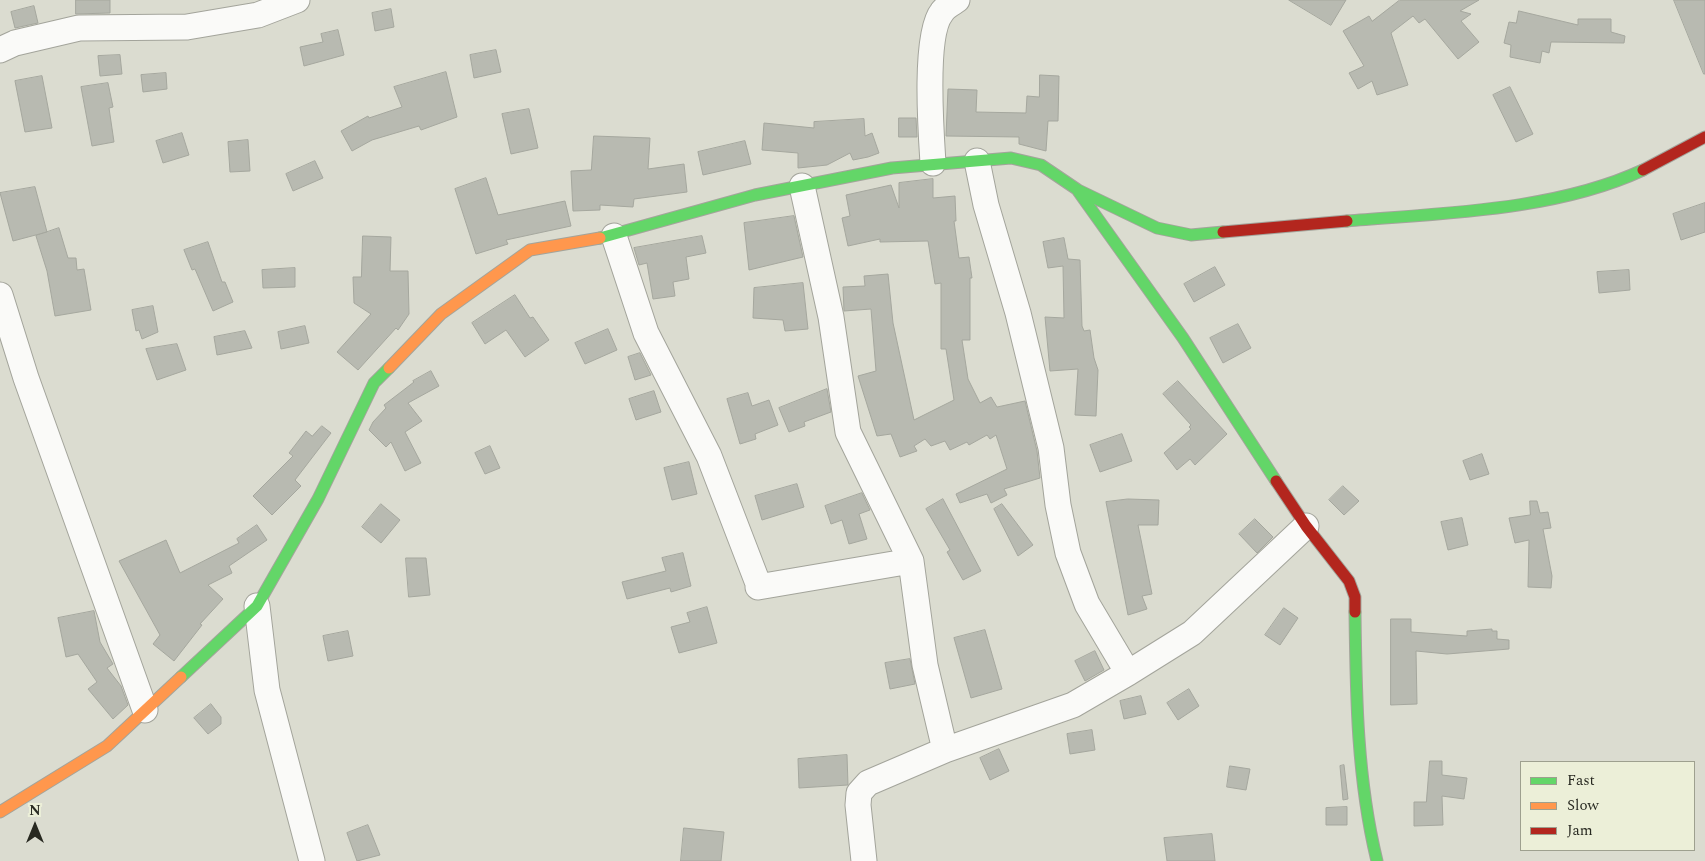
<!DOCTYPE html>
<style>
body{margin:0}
#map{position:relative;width:1705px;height:861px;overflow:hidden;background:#dbdcd0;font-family:Spectral,serif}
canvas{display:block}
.legend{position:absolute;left:1520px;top:761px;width:175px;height:90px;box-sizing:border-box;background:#ecefd8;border:1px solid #9ea08f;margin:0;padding:6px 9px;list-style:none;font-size:15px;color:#282921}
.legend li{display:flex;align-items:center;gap:10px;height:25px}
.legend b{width:25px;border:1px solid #9ea08f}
.north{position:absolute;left:10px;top:801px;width:50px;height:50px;-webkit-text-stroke:4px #ecefd8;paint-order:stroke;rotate:0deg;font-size:14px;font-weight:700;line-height:20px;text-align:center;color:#282921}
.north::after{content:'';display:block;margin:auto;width:18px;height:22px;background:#282921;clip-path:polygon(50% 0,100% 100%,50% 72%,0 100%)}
</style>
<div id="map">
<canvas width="1705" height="861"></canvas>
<ul class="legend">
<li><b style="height:6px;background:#63d668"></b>Fast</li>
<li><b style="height:6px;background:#ff974d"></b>Slow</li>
<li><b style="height:6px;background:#b3261e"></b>Jam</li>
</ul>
<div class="north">N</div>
</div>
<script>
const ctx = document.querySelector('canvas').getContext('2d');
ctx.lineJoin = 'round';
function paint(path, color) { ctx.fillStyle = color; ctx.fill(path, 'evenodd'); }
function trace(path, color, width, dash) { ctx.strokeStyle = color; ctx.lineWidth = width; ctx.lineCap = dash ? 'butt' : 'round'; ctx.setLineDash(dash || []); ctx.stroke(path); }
const building = new Path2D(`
 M76 0H110V13L76 14Z
 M1289 0H1346L1331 25Z
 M1400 0H1479L1460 11 1471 14 1461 21 1479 42 1458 59 1425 19 1419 23 1413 16 1391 33 1408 85 1377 95 1372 81 1358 89 1349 73 1364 66 1343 31 1369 16 1372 21Z
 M1674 0H1705V74H1704Z
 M34 6 38 23 15 28 11 12Z
 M391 9 394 27 375 31 372 13Z
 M1519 11 1578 25V19H1611V32L1625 36 1624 43 1551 42 1549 53 1542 51 1540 63 1510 57 1511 45 1504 43 1509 22 1516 23Z
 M338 30 344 55 304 66 300 47 323 42 321 34Z
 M496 50 501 72 474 78 470 55Z
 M120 55 122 74 100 76 98 56Z
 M446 72 457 117 421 130 419 126 372 140 352 151 341 131 368 116 369 118 402 107 394 87Z
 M166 73 167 89 143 92 141 75Z
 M1040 75 1059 76 1058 121H1048L1046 151 1019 144V137L946 136 948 89 977 90 976 112 1026 113 1027 96 1039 97Z
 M42 76 52 128 25 132 15 81Z
 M108 83 113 107 109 108 114 142 92 146 81 87Z
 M1510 87 1533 134 1516 142 1493 95Z
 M529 109 538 148 511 154 502 114Z
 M899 118H916L917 137H899Z
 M864 119 865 136 872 133 879 153 868 157 853 160 850 153 827 165 798 168V153L762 150 764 123 814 128V122Z
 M182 133 189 155 163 163 156 141Z
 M594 136 650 138 648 169 684 164 687 192 634 199 633 207 600 205V210L573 211 571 171 591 170Z
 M248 140 250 171 230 172 228 142Z
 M745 141 751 164 703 175 698 152Z
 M315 161 323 178 293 191 286 174Z
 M486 178 498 215 565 201 571 226 506 240 508 244 476 254 455 189Z
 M933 179V198L955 196 956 221H954L959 258 969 257 972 278H970V340H962L968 379 980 403 991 397 997 407 1025 401 1037 451 1040 478 1004 489 1007 495 991 503 987 494 960 503 956 494 1007 469 996 435 990 439 987 435 969 445 967 442 950 450 945 441 931 446 925 439 914 446 917 451 900 457 891 434 877 436 858 376 876 371 871 309 844 311 843 287 865 286 864 276 888 274 893 323 914 420 954 400 946 349H941V283L935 284 928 241 880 242V239L848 246 842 218 850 216 846 195 891 185 899 208V183Z
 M35 187 47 232 13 241 0 193Z
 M1705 203V232L1681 240 1673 214Z
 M794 216 803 257 749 270 744 223Z
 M59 228 68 258H76L77 270 84 269 91 310 55 316 47 271 36 236Z
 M363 236 391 237 390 271H408L409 314 398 330 396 328 358 370 337 352 371 314 354 303 353 277H361Z
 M702 236 706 253 686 257 689 279 673 282 675 296 653 299 647 263 639 265 634 248Z
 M1064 238 1068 259 1080 260 1082 326 1084 331 1090 330 1094 358 1098 370 1096 416 1075 415 1078 369 1050 371 1045 317 1064 318 1063 266 1048 268 1043 242Z
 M208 242 222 282H225L233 302 213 311 195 269 192 270 184 250Z
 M1215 267 1225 285 1194 302 1184 284Z
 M295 268V287L263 288 262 270Z
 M1629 270 1630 290 1599 293 1597 272Z
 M803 283 808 329 785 331 783 320 753 318 754 288Z
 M515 295 530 318 533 317 549 340 525 357 506 330 485 344 472 323Z
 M153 306 158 332 142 339 139 330 136 331 132 310Z
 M1238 324 1251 348 1223 363 1210 338Z
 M305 326 309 343 281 349 278 332Z
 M608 329 617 350 585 364 575 343Z
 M245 331 252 348 217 355 214 337Z
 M177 344 186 370 157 380 146 349Z
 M640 353 651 375 635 380 628 357Z
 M431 371 439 386 408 403 422 421 405 432 421 463 405 471 391 442 386 447 369 430 373 422 386 408 384 405 414 382 413 381Z
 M1178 381 1227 434 1195 465 1190 459 1177 470 1164 453 1191 429 1189 427 1191 425 1163 394Z
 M827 389 831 412 804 422 805 426 789 432 779 408Z
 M654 391 661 412 636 420 629 399Z
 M748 393 752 406 769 400 778 425 755 434 756 439 740 444 727 399Z
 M322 426 331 433 295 480 301 486 272 515 253 496 293 456 289 453 306 431 312 436Z
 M1122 434 1132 461 1100 472 1090 445Z
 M490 446 500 468 485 474 475 453Z
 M1482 454 1489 474 1470 480 1463 461Z
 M689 462 697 494 672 500 664 468Z
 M797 484 804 507 762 520 755 496Z
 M1343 486 1359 501 1344 515 1329 500Z
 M862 493 870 510 859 514 867 539 849 544 842 520 831 524 825 506Z
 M943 499 981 571 963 580 947 552 950 550 926 509Z
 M1128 499 1159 500 1158 525H1138L1152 594 1142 596 1147 609 1128 615 1106 502Z
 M1530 501H1537L1540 513 1548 512 1551 528 1543 529 1552 576 1551 588 1528 587 1529 540 1515 543 1509 518 1530 515Z
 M381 504 400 520 381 543 362 527Z
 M1002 504 1033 545 1018 556 994 509Z
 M1462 518 1468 545 1448 550 1441 522Z
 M1255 519 1273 537 1257 553 1239 534Z
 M257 525 267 540 229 566 232 573 208 585 223 599 200 624 202 625 174 661 153 644 160 635 119 561 166 540 180 573 239 543 237 539Z
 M683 553 691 586 671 592 670 588 627 599 622 582 666 571 662 558Z
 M406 558H426L430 595 409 597Z
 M707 607 717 643 679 653 671 627 690 622 687 613Z
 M1284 608 1298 618 1280 645 1265 635Z
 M94 611 100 642 113 664 107 668 121 686 128 705 113 719 88 689 97 682 78 654 66 657 58 618Z
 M1391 619H1411V632L1467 636V631L1492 629V631H1497V639L1509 640V649L1447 654 1416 651 1417 704 1391 705Z
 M985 630 1002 689 971 698 954 638Z
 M348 631 353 656 328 661 323 636Z
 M1095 651 1104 670 1085 681 1075 661Z
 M910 659 915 684 890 689 885 663Z
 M1189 689 1199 706 1178 720 1167 703Z
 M1141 696 1146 714 1124 719 1120 701Z
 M211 704 221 717V724L208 734 194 718Z
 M1092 730 1095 750 1070 754 1067 734Z
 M999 749 1009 771 990 780 980 758Z
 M847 755 848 785 799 788 798 759Z
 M1430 761H1442V775L1467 778 1464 799 1442 796 1443 825 1414 826V802H1426Z
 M1344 765 1348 799 1343 800 1340 766Z
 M1230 766 1250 769 1246 790 1227 787Z
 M1347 807V825H1326V808Z
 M368 825 380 855 357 861 347 833Z
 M684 828 724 832 721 861H681Z
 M1212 834 1215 861H1167L1164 838Z`);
const street = new Path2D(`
 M0 50 15 43 79 28 187 27 258 15 297 0
 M977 161 986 205 1018 313 1051 448 1058 505 1068 553 1087 604 1128 673
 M933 163C931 133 924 34 942 12 945 7 953 3 957 0
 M802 186 831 317 848 432 911 561 925 665 945 750
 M614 236 646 333 709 456 759 586 758 587 911 561
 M0 295 26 378 145 710
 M257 606 267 690 312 861
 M864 861 858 805 859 793 868 783 945 750 1073 705 1128 673 1192 633 1306 526`);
const fast = new Path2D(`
 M1078 191 1183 338 1276 481
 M1347 221C1442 213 1555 211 1643 170
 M600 238 755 195 892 168 1011 158 1041 165 1078 190 1157 228 1191 235 1223 232
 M1355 612C1356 696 1357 779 1377 861
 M181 677 257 606 318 499 374 383 389 368`);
const slow = new Path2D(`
 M389 368 441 314 530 250 600 238
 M0 812 107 746 181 677`);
const jam = new Path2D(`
 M1643 170 1705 137
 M1223 232 1347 221
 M1276 481 1306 526 1349 581 1355 597V612`);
paint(building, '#b8bab1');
trace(building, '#a5a79e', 1);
trace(street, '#a3a49b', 27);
trace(fast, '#a3a49b', 13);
trace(slow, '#a3a49b', 13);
trace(jam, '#a3a49b', 13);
trace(street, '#fafaf8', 25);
trace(fast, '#63d668', 11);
trace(slow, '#ff974d', 11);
trace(jam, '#b3261e', 11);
</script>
